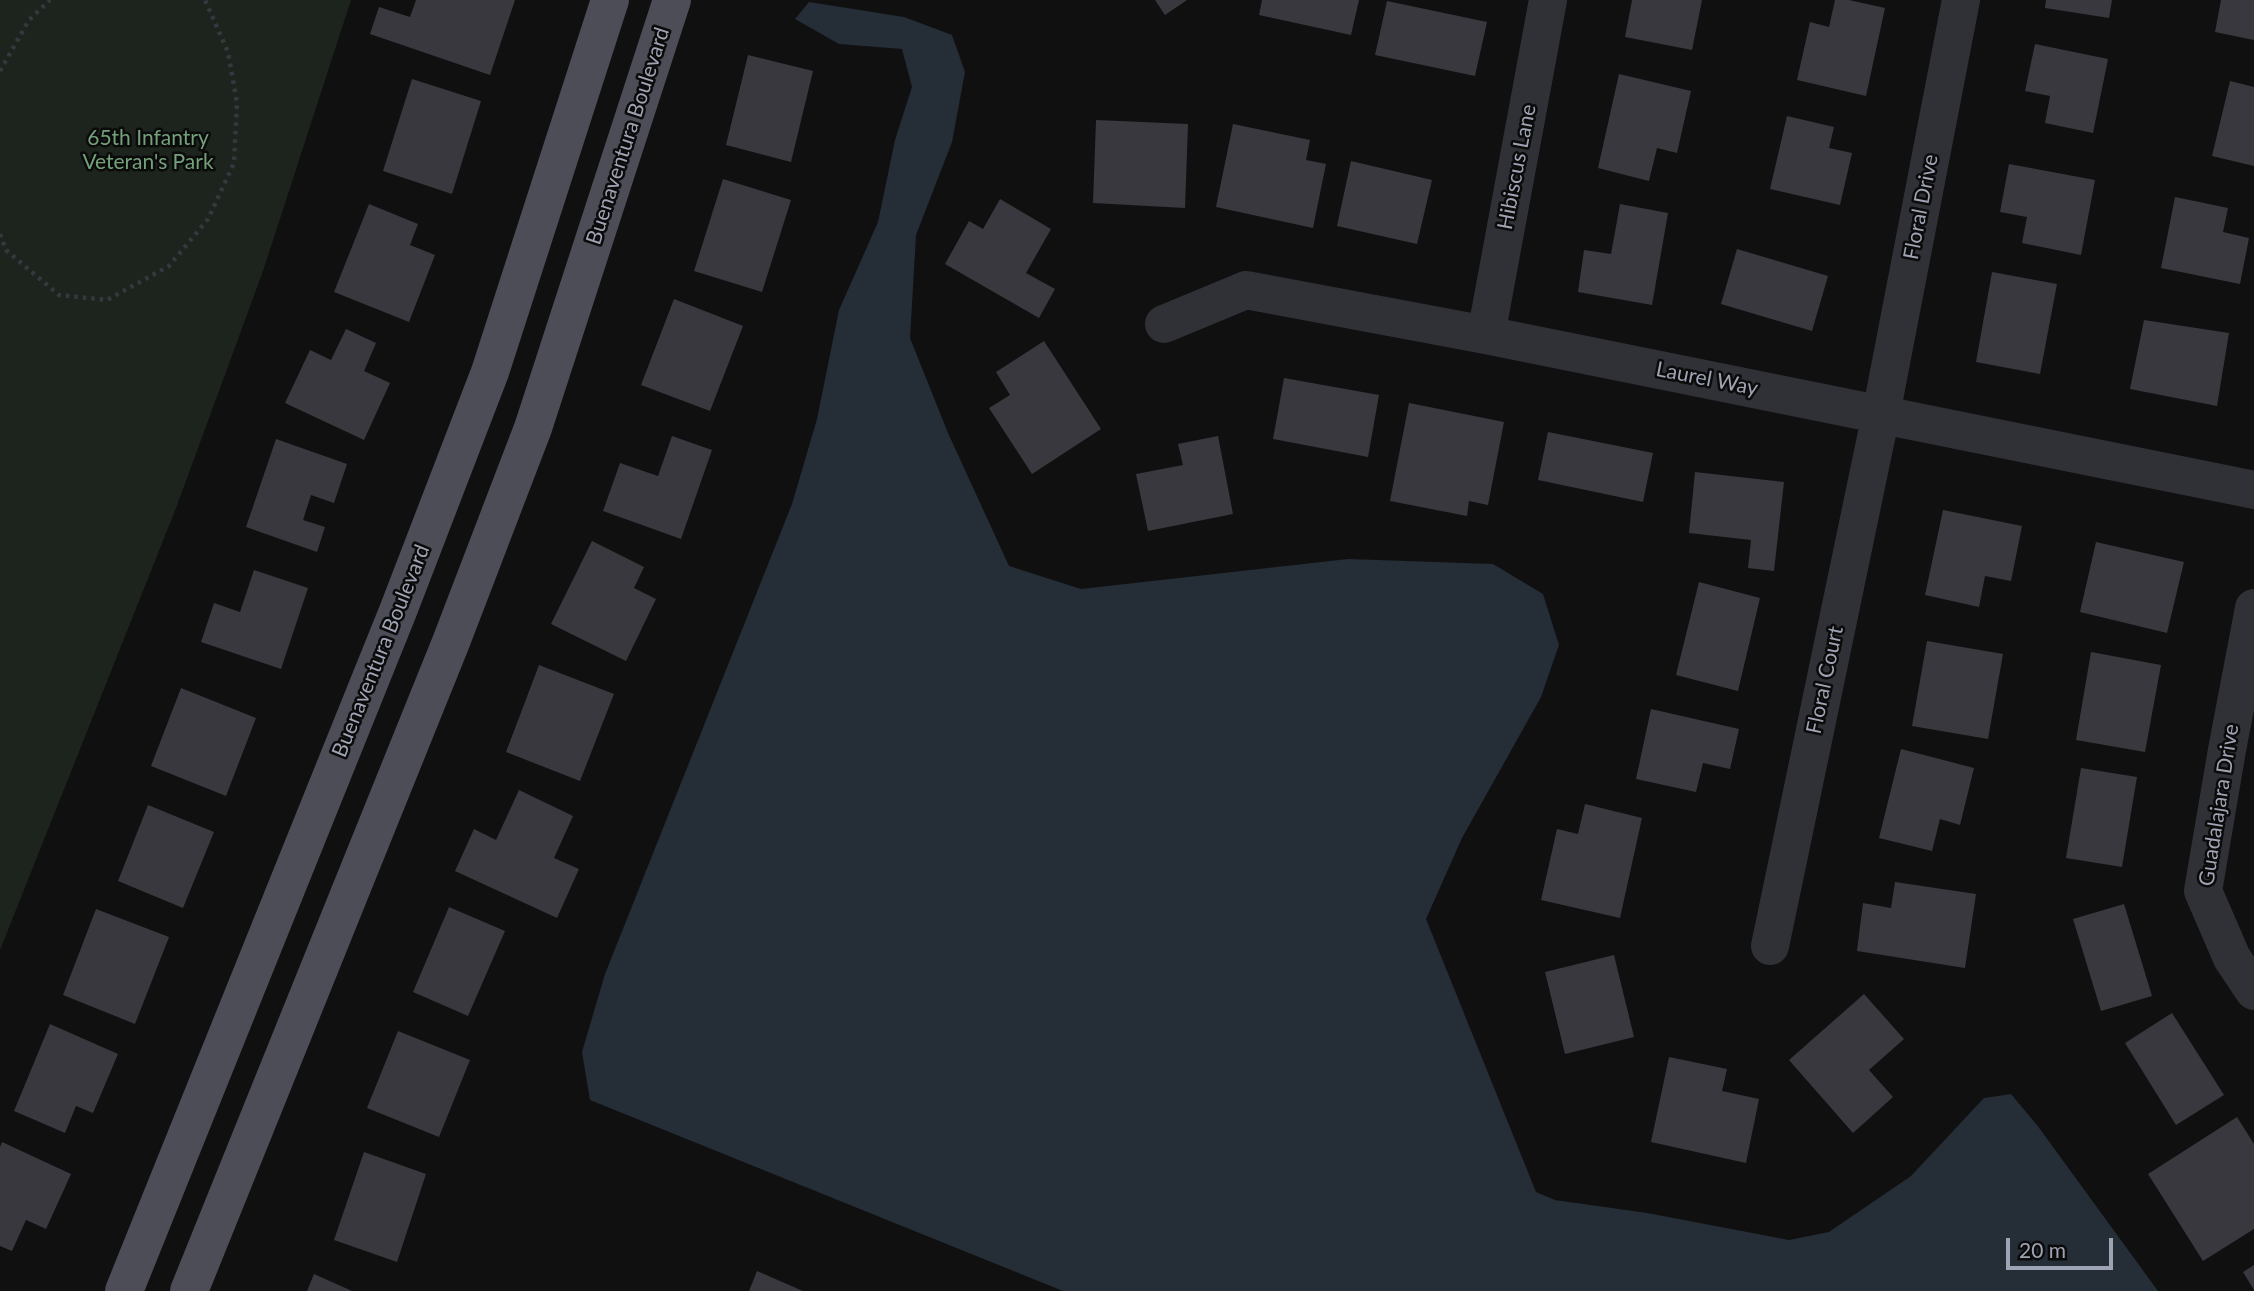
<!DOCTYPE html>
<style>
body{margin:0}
#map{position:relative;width:2254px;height:1291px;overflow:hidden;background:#101011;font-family:Lato,sans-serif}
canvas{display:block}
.scale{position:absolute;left:2006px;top:1238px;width:107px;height:32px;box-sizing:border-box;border:4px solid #9fa4b4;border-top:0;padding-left:9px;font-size:21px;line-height:24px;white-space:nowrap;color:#9fa4b4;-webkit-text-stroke:5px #0b0b0c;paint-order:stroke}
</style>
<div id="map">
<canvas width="2254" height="1291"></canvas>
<div class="scale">20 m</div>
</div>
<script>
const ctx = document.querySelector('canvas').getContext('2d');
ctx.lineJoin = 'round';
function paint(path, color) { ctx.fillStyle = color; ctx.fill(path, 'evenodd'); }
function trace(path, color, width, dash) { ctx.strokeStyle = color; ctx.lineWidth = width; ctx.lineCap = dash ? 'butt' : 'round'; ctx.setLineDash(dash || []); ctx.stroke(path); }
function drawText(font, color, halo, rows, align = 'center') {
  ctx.font = font + ' Lato,sans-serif'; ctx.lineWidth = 5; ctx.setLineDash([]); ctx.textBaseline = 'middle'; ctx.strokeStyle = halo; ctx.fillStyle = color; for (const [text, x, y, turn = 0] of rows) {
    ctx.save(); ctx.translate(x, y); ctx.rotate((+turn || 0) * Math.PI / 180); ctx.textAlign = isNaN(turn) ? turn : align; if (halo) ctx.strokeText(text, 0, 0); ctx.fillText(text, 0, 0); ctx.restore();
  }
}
const green = new Path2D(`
 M0 0H351L263 271 176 508 0 950Z`);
const water = new Path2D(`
 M809 2 904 17 952 35 965 72 952 142 916 235 910 338 948 433 1009 566 1081 589 1348 559 1493 564 1543 594 1559 645 1541 697 1462 838 1426 919 1536 1192 1555 1200 1647 1213 1789 1240 1829 1232 1911 1176 1984 1098 2011 1094 2037 1125 2158 1291H1063L590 1100 582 1052 605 974 792 504 817 419 839 310 878 222 895 140 912 87 902 49 839 44 795 19Z`);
const building = new Path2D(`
 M416 0H515L490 75 370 34 379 7 410 17Z
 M1155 0H1187L1165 15Z
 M1262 0H1359L1351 35 1259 15Z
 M1632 0H1702L1692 50 1625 37Z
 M1835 0H1849L1885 8 1866 96 1797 80 1810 22 1829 27Z
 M2046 0H2112L2109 18 2045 8Z
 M2221 0H2254V40L2215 32Z
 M1387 1 1487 22 1475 76 1375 55Z
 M2035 44 2108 59 2093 133 2045 123 2050 96 2025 91Z
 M748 55 813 71 791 162 726 145Z
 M1619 74 1691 91 1677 153 1657 148 1649 181 1598 168Z
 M412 79 481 101 452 194 383 171Z
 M2230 81 2254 87V166L2212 156Z
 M1787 116 1834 127 1829 148 1852 153 1840 205 1770 189Z
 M1096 120 1188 124 1185 208 1093 203Z
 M1233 124 1310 140 1306 160 1326 164 1313 228 1216 207Z
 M1351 161 1432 180 1417 244 1337 226Z
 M2009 164 2095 180 2081 255 2022 243 2027 217 2000 212Z
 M723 179 791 200 762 292 694 271Z
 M2175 197 2228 208 2223 232 2249 238 2240 284 2161 268Z
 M1000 199 1051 229 1026 273 1055 289 1039 318 945 264 969 221 983 229Z
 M369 204 418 224 410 245 435 255 409 322 334 292Z
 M1620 204 1668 213 1652 305 1578 292 1584 250 1611 254Z
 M1737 249 1828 276 1812 331 1721 304Z
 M1992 272 2057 284 2040 374 1976 362Z
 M674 299 743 326 710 411 641 385Z
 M2144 320 2229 333 2217 406 2130 389Z
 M346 329 376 343 364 371 390 383 364 440 285 403 310 350 331 360Z
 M1044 341 1101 429 1032 474 989 408 1010 395 996 372Z
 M1284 378 1379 395 1368 457 1273 439Z
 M1409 403 1504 422 1488 505 1469 501 1467 516 1390 501Z
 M1548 432 1653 453 1643 502 1538 480Z
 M672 436 712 450 681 539 603 511 620 463 658 476Z
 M1218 436 1233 514 1148 531 1136 474 1183 465 1178 444Z
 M276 439 347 464 334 503 311 495 303 520 325 527 317 552 246 527Z
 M1695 472 1784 482 1774 571 1748 568 1751 540 1689 533Z
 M1943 510 2022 526 2011 581 1985 576 1979 607 1925 595Z
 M592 541 644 567 634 588 656 599 626 661 551 624Z
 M2096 542 2184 562 2167 633 2080 612Z
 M254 570 308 588 281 669 201 642 214 603 240 612Z
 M1699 582 1760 598 1738 691 1676 675Z
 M1927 641 2003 654 1988 739 1912 726Z
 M2091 652 2161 665 2145 752 2076 740Z
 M539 665 614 694 580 781 506 752Z
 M181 688 256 718 226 796 151 766Z
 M1651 709 1739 729 1730 769 1703 763 1696 792 1636 779Z
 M1901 749 1974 768 1960 825 1940 819 1932 851 1879 838Z
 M2081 768 2137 777 2122 867 2066 858Z
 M519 790 573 816 554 858 579 869 557 918 455 871 474 829 496 840Z
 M1585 804 1642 818 1620 918 1541 900 1557 829 1578 834Z
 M148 805 214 832 183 908 118 881Z
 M1895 882 1976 894 1965 968 1857 951 1863 903 1891 908Z
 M2124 904 2152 996 2101 1011 2073 919Z
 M449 907 505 931 468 1016 413 992Z
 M96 909 169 937 135 1024 63 995Z
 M1614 955 1634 1037 1565 1054 1545 972Z
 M1864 994 1904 1039 1869 1070 1893 1097 1853 1133 1789 1060Z
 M2172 1013 2224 1095 2176 1125 2125 1043Z
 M50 1024 118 1054 93 1113 76 1106 65 1133 14 1111Z
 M398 1031 470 1060 439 1137 367 1108Z
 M1669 1057 1727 1069 1722 1091 1759 1099 1746 1163 1651 1142Z
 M2237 1117 2254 1144V1229L2203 1261 2148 1174Z
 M2 1142 71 1174 46 1229 26 1220 12 1251 0 1246V1147Z
 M364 1152 426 1174 397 1262 334 1240Z
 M2254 1265V1290L2243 1272Z
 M757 1271 803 1291H749Z
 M314 1274 352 1291H307Z`);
const path = new Path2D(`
 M0 71 29 20 50 0
 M0 234 6 250 59 295 107 300 169 266 208 219 234 163 237 103 228 52 205 0`);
const minor = new Path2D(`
 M1164 324 1246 290 1486 335 2254 490
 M1486 335 1548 0
 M2254 608 2227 750 2203 891 2232 958 2254 991
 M1770 946 1881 414 1961 0`);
const major = new Path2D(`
 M124 1291 398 611 490 372 610 0
 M189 1291 451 642 533 428 672 0`);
const streetNames = [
 ["Buenaventura Boulevard",628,136,-72],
 ["Hibiscus Lane",1517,167,-79],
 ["Floral Drive",1921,207,-79],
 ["Laurel Way",1707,379,11],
 ["Buenaventura Boulevard",381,651,-68],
 ["Floral Court",1825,680,-78],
 ["Guadalajara Drive",2219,805,-81]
];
const parkNames = [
 ["65th Infantry",148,138],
 ["Veteran's Park",148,162]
];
paint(green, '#1c241d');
paint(water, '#252d36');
paint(building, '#39383e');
trace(path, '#36383e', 4.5, [3.5, 5]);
trace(minor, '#303137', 38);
trace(major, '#4c4d56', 38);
drawText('21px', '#9fa4b4', '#0b0b0c', streetNames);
drawText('21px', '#74a17a', '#0b0b0c', parkNames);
</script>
